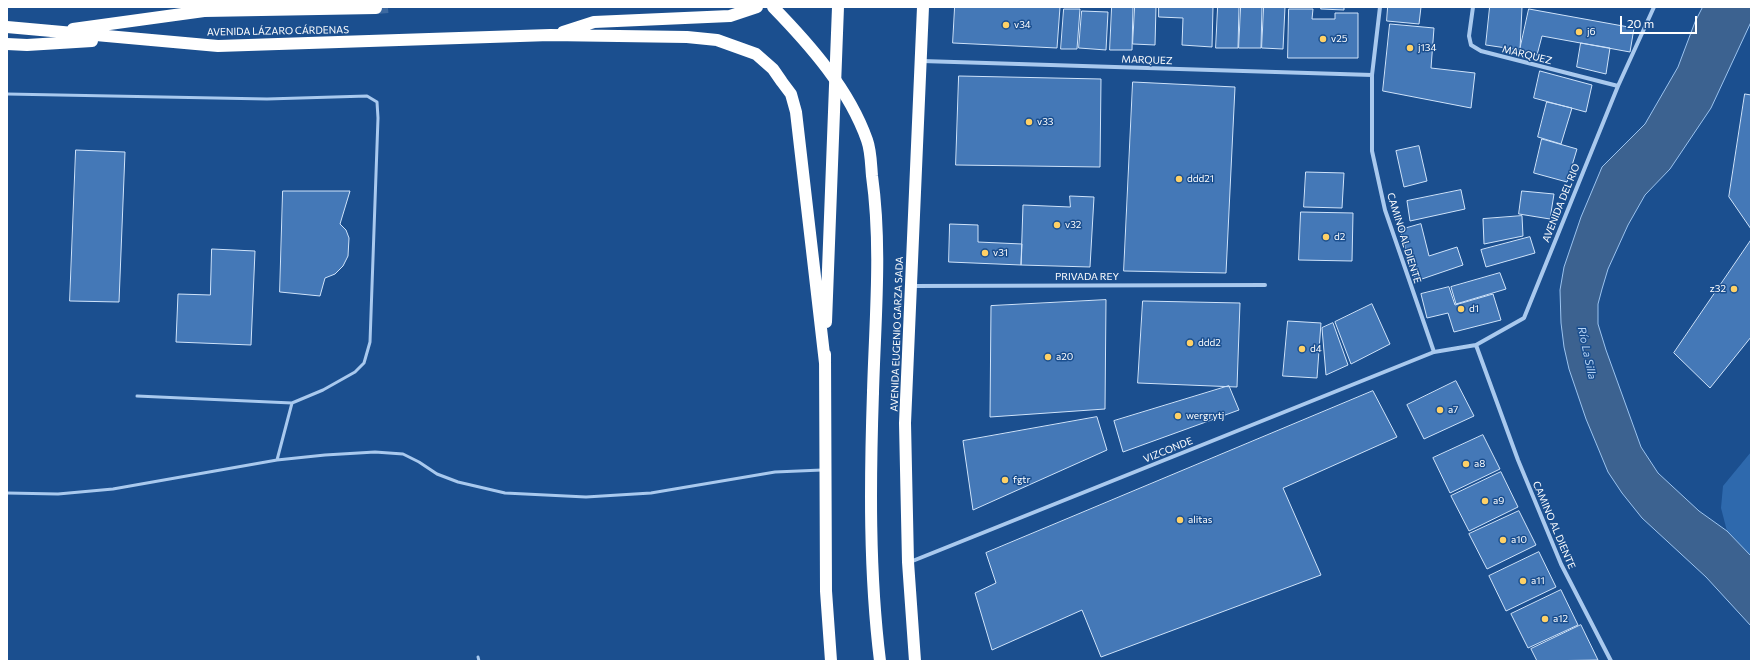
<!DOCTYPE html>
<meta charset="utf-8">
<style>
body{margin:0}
#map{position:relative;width:1758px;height:668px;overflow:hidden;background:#1b4f8f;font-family:Commissioner,sans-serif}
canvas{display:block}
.frame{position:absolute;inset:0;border:8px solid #fff;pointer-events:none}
.scale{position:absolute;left:1620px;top:16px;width:77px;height:18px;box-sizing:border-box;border:2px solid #fff;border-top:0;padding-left:5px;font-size:12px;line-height:14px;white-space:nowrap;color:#fff;-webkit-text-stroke:3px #1b4f8f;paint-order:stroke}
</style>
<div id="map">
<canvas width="1758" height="668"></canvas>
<div class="frame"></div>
<div class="scale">20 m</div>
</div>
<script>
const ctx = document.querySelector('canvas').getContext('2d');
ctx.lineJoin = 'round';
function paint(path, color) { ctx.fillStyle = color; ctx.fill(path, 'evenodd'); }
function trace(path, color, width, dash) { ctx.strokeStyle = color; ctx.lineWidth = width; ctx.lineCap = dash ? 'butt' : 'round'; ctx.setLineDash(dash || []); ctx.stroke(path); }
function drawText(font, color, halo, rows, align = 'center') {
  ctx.font = font + ' Commissioner,sans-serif'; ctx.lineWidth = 3; ctx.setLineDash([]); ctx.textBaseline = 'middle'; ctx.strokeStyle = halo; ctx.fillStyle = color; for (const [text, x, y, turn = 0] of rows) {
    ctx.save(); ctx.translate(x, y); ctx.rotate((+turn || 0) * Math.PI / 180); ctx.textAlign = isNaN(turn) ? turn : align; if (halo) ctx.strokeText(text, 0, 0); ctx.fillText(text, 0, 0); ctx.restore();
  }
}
const green = new Path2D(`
 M1751 452V556L1727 531 1721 508 1723 486Z`);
const water = new Path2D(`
 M1703 7H1751V22L1711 108 1670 169 1645 195 1628 225 1608 269 1602 289 1598 304V324L1606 350 1641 447 1658 473 1699 511 1727 531 1751 556V626L1706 577 1642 518 1622 493 1608 472 1586 419 1569 369 1564 347 1561 323 1560 290 1564 267 1581 217 1602 167 1645 124 1678 67 1695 22Z`);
const building = new Path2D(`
 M955 7H1060L1057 48 953 43Z
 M1112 7H1133L1132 50H1110Z
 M1135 7H1156L1155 45 1133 44Z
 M1159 7H1213L1212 47 1182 45 1183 18 1159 17Z
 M1218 7H1239L1238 48H1216Z
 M1241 7H1262L1261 48H1239Z
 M1264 7H1285L1283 49 1262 48Z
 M1322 7H1344V10L1321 9Z
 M1388 7H1421L1419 24 1387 21Z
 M1490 7H1522L1520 50 1486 45Z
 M1064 9H1080L1077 49H1061Z
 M1289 9H1313L1312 19H1335V13H1358V58H1288Z
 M1529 9 1634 28 1630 52 1542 36 1537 55 1520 50Z
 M1082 11 1108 12 1106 50 1079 48Z
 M1390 24 1434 28 1431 68 1475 73 1471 108 1383 91Z
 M1581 43 1610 48 1606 74 1577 67Z
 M1540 71 1592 85 1586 112 1534 98Z
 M959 76 1101 79 1100 167 956 165Z
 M1133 82 1235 87 1226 273 1124 271Z
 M1745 94 1751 95V229L1729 197Z
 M1547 102 1572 108 1561 144 1538 137Z
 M1542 139 1577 149 1567 182 1534 173Z
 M1419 146 1427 181 1404 187 1396 151Z
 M76 150 125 152 119 302 70 301Z
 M1306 172 1344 173 1342 208 1304 207Z
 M1461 190 1465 209 1410 221 1407 201Z
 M283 191H350L340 224 346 230 349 238 348 256 343 266 335 274 325 278 320 296 280 292Z
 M1522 191 1554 194 1550 219 1519 214Z
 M1070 196 1094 197 1090 267 1021 265 1023 205 1070 207Z
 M1301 212 1353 213 1352 261 1299 260Z
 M1522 216 1523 236 1484 244 1483 219Z
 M950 224 978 225V242L1022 244 1021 265 949 262Z
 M1421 224 1429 256 1457 247 1463 265 1416 281 1400 230Z
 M1530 237 1535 253 1486 267 1481 250Z
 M1751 240V337L1710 388 1674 353Z
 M212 249 255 251 251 345 176 342 178 294 210 295Z
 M1500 273 1506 289 1456 304 1451 287Z
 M1449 287 1455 305 1493 294 1501 320 1454 332 1448 313 1427 318 1421 294Z
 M1106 300 1105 409 990 417 991 306Z
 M1143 301 1240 303 1237 387 1138 383Z
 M1372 304 1390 344 1351 364 1335 322Z
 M1288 321 1321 323 1317 378 1283 376Z
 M1333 323 1348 365 1326 375 1322 328Z
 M1456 381 1474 416 1424 439 1407 405Z
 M1229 386 1239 410 1123 452 1114 421Z
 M1373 391 1397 437 1283 488 1321 575 1101 657 1082 610 992 650 975 593 996 583 986 553Z
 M1097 417 1107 450 973 510 963 441Z
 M1483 435 1500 469 1450 493 1433 458Z
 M1501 472 1518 507 1469 531 1451 496Z
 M1519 511 1536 545 1487 569 1469 534Z
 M1539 552 1556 587 1506 611 1489 576Z
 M1561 590 1578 625 1528 648 1511 614Z
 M1581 625 1598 660 1537 661 1531 649Z`);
const highwayTunnel = new Path2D(`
 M376 8 388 7`);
const lane = new Path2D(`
 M7 94 267 99 367 96 377 102 378 118 370 342 364 363 355 372 323 390 292 403 137 396
 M277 460 292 403
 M7 493 58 494 113 489 277 460 325 455 375 452 403 454 419 462 437 474 458 482 505 493 586 497 651 493 775 472 822 470
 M478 657 479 661`);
const street = new Path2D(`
 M1380 7 1372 75V151L1385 210 1434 352
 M1473 7 1469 36 1471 45 1481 51 1618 86
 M922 61 1372 75
 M913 286 1265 285
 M1476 345 1518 460 1561 564 1611 661
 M910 562 1434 352 1476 345 1524 318 1618 86 1654 7`);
const highway = new Path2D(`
 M7 27 218 46 550 35 687 37 717 40 756 54 773 69 782 82 791 94 796 112 825 363
 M73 29 204 11 376 8
 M563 32 594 22 730 16 757 7
 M7 44 27 45 92 41
 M826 322 838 7
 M825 354 826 591 831 661
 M873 392C870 481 869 572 880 661
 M915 661 908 562 905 423 923 7`);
const highwayBridge = new Path2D(`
 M773 7C810 45 849 89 867 140 871 151 871 165 872 176 882 247 875 320 873 392`);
const markers = [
 [1006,25,4,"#ffd166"],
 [1579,32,4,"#ffd166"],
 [1323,39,4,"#ffd166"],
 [1410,48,4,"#ffd166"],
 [1029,122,4,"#ffd166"],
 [1179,179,4,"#ffd166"],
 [1057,225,4,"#ffd166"],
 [1326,237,4,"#ffd166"],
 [985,253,4,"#ffd166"],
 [1734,289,4,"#ffd166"],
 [1461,309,4,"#ffd166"],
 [1190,343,4,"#ffd166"],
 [1302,349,4,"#ffd166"],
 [1048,357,4,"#ffd166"],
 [1440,410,4,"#ffd166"],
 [1178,416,4,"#ffd166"],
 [1466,464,4,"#ffd166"],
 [1005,480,4,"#ffd166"],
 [1485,501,4,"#ffd166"],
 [1180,520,4,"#ffd166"],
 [1503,540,4,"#ffd166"],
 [1523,581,4,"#ffd166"],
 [1545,619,4,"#ffd166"]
];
const poiNames = [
 ["v34",1014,25],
 ["j6",1587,32],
 ["v25",1331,39],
 ["j134",1418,48],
 ["v33",1037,122],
 ["ddd21",1187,179],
 ["v32",1065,225],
 ["d2",1334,237],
 ["v31",993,253],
 ["z32",1726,289,"right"],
 ["d1",1469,309],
 ["ddd2",1198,343],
 ["d4",1310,349],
 ["a20",1056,357],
 ["a7",1448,410],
 ["wergrytj",1186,416],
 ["a8",1474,464],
 ["fgtr",1013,480],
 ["a9",1493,501],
 ["alitas",1188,520],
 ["a10",1511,540],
 ["a11",1531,581],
 ["a12",1553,619]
];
const streetNames = [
 ["AVENIDA LÁZARO CÁRDENAS",278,31,-1],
 ["MARQUEZ",1527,55,14],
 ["MARQUEZ",1147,60,2],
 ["AVENIDA DEL RIO",1561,203,-68],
 ["CAMINO AL DIENTE",1404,238,73],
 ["PRIVADA REY",1087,277],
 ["AVENIDA EUGENIO GARZA SADA",897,334,-88],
 ["VIZCONDE",1168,450,-22],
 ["CAMINO AL DIENTE",1554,525,67]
];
const waterNames = [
 ["Río La Silla",1587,353,78]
];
paint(green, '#2e69ad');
paint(water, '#3c6290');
trace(water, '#9cc4f0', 1);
paint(building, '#4478b7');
trace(building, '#cfe3fa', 1);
trace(highwayTunnel, '#3d69a0', 12, [12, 6]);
trace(lane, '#a9c9ee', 3);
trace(street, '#a9c9ee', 4);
trace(highway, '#fff', 12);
trace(highwayBridge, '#fff', 12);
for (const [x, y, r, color] of markers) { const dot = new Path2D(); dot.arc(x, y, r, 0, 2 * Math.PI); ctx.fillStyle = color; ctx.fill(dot); trace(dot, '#1b4f8f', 1.5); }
drawText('10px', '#fff', '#1b4f8f', poiNames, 'left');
drawText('10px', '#fff', '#1b4f8f', streetNames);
drawText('italic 11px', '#b5d3f5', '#1b4f8f', waterNames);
</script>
